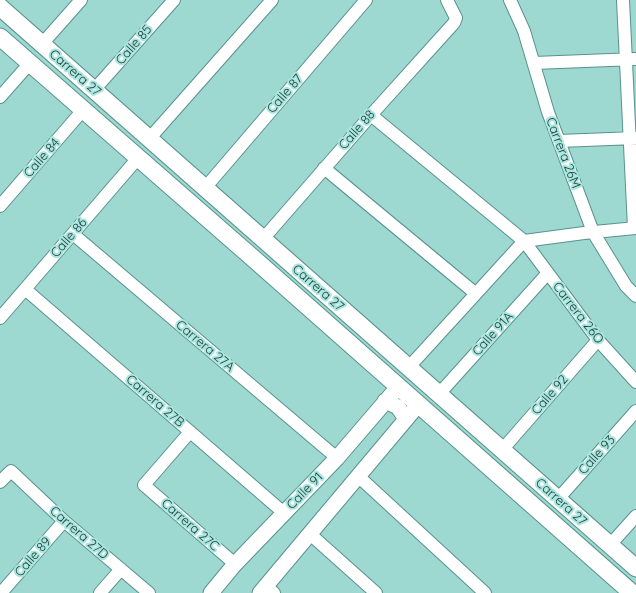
<!DOCTYPE html>
<style>
body{margin:0}
canvas{display:block;background:#9dd9d1}
</style>
<canvas width="636" height="593"></canvas>
<script>
const ctx = document.querySelector('canvas').getContext('2d');
ctx.lineJoin = 'round';
function trace(path, color, width, dash) { ctx.strokeStyle = color; ctx.lineWidth = width; ctx.lineCap = dash ? 'butt' : 'round'; ctx.setLineDash(dash || []); ctx.stroke(path); }
function drawText(font, color, halo, rows, align = 'center') {
  ctx.font = font + ' Quicksand,sans-serif'; ctx.lineWidth = 4; ctx.setLineDash([]); ctx.textBaseline = 'middle'; ctx.strokeStyle = halo; ctx.fillStyle = color; for (const [text, x, y, turn = 0] of rows) {
    ctx.save(); ctx.translate(x, y); ctx.rotate((+turn || 0) * Math.PI / 180); ctx.textAlign = isNaN(turn) ? turn : align; if (halo) ctx.strokeText(text, 0, 0); ctx.fillText(text, 0, 0); ctx.restore();
  }
}
const minor = new Path2D(`
 M510 0 524 31 548 112 593 232 626 286 636 296
 M623 0 634 228
 M42 44 81 0
 M534 63 636 59
 M94 90 174 0
 M0 97 30 63
 M371 115 524 241 598 340 636 382
 M149 139 272 0
 M559 141 636 138
 M324 168 475 293
 M205 188 366 0
 M0 206 83 110
 M73 234 337 458
 M263 239 371 115 454 23 456 18 447 0
 M524 241 584 233 636 228
 M25 289 284 513
 M0 318 138 158
 M409 367 524 241
 M439 394 547 274
 M190 432 144 485 235 564
 M502 450 598 340
 M358 476 485 593
 M0 482 11 471 64 521 149 593
 M558 499 636 411
 M310 534 376 593
 M610 545 636 516
 M266 586 274 593
 M1 593 64 521
 M100 593 121 569`);
const tertiary = new Path2D(`
 M385 401 398 407 406 419
 M211 593 235 564 337 458 398 387
 M260 593 418 405`);
const secondary = new Path2D(`
 M0 7 636 568
 M0 37 254 259 632 593`);
const streetNames = [
 ["Calle 85",134,45,-49],
 ["Carrera 27",75,73,41],
 ["Calle 87",285,94,-49],
 ["Calle 88",357,130,-49],
 ["Carrera 26M",563,153,69],
 ["Calle 84",42,158,-49],
 ["Calle 86",69,238,-49],
 ["Carrera 27",318,288,41],
 ["Carrera 26O",578,313,52],
 ["Calle 91A",493,334,-48],
 ["Carrera 27A",205,346,40],
 ["Calle 92",550,395,-49],
 ["Carrera 27B",155,401,41],
 ["Calle 93",597,455,-48],
 ["Calle 91",305,491,-46],
 ["Carrera 27",561,502,42],
 ["Carrera 27C",190,525,41],
 ["Carrera 27D",79,533,41],
 ["Calle 89",33,557,-49]
];
trace(minor, '#58928c', 14);
trace(tertiary, '#58928c', 17);
trace(secondary, '#58928c', 19);
trace(minor, '#fff', 12);
trace(tertiary, '#fff', 15);
trace(secondary, '#fff', 17);
drawText('13px', '#243d3a', '#a9e6df', streetNames);
</script>
